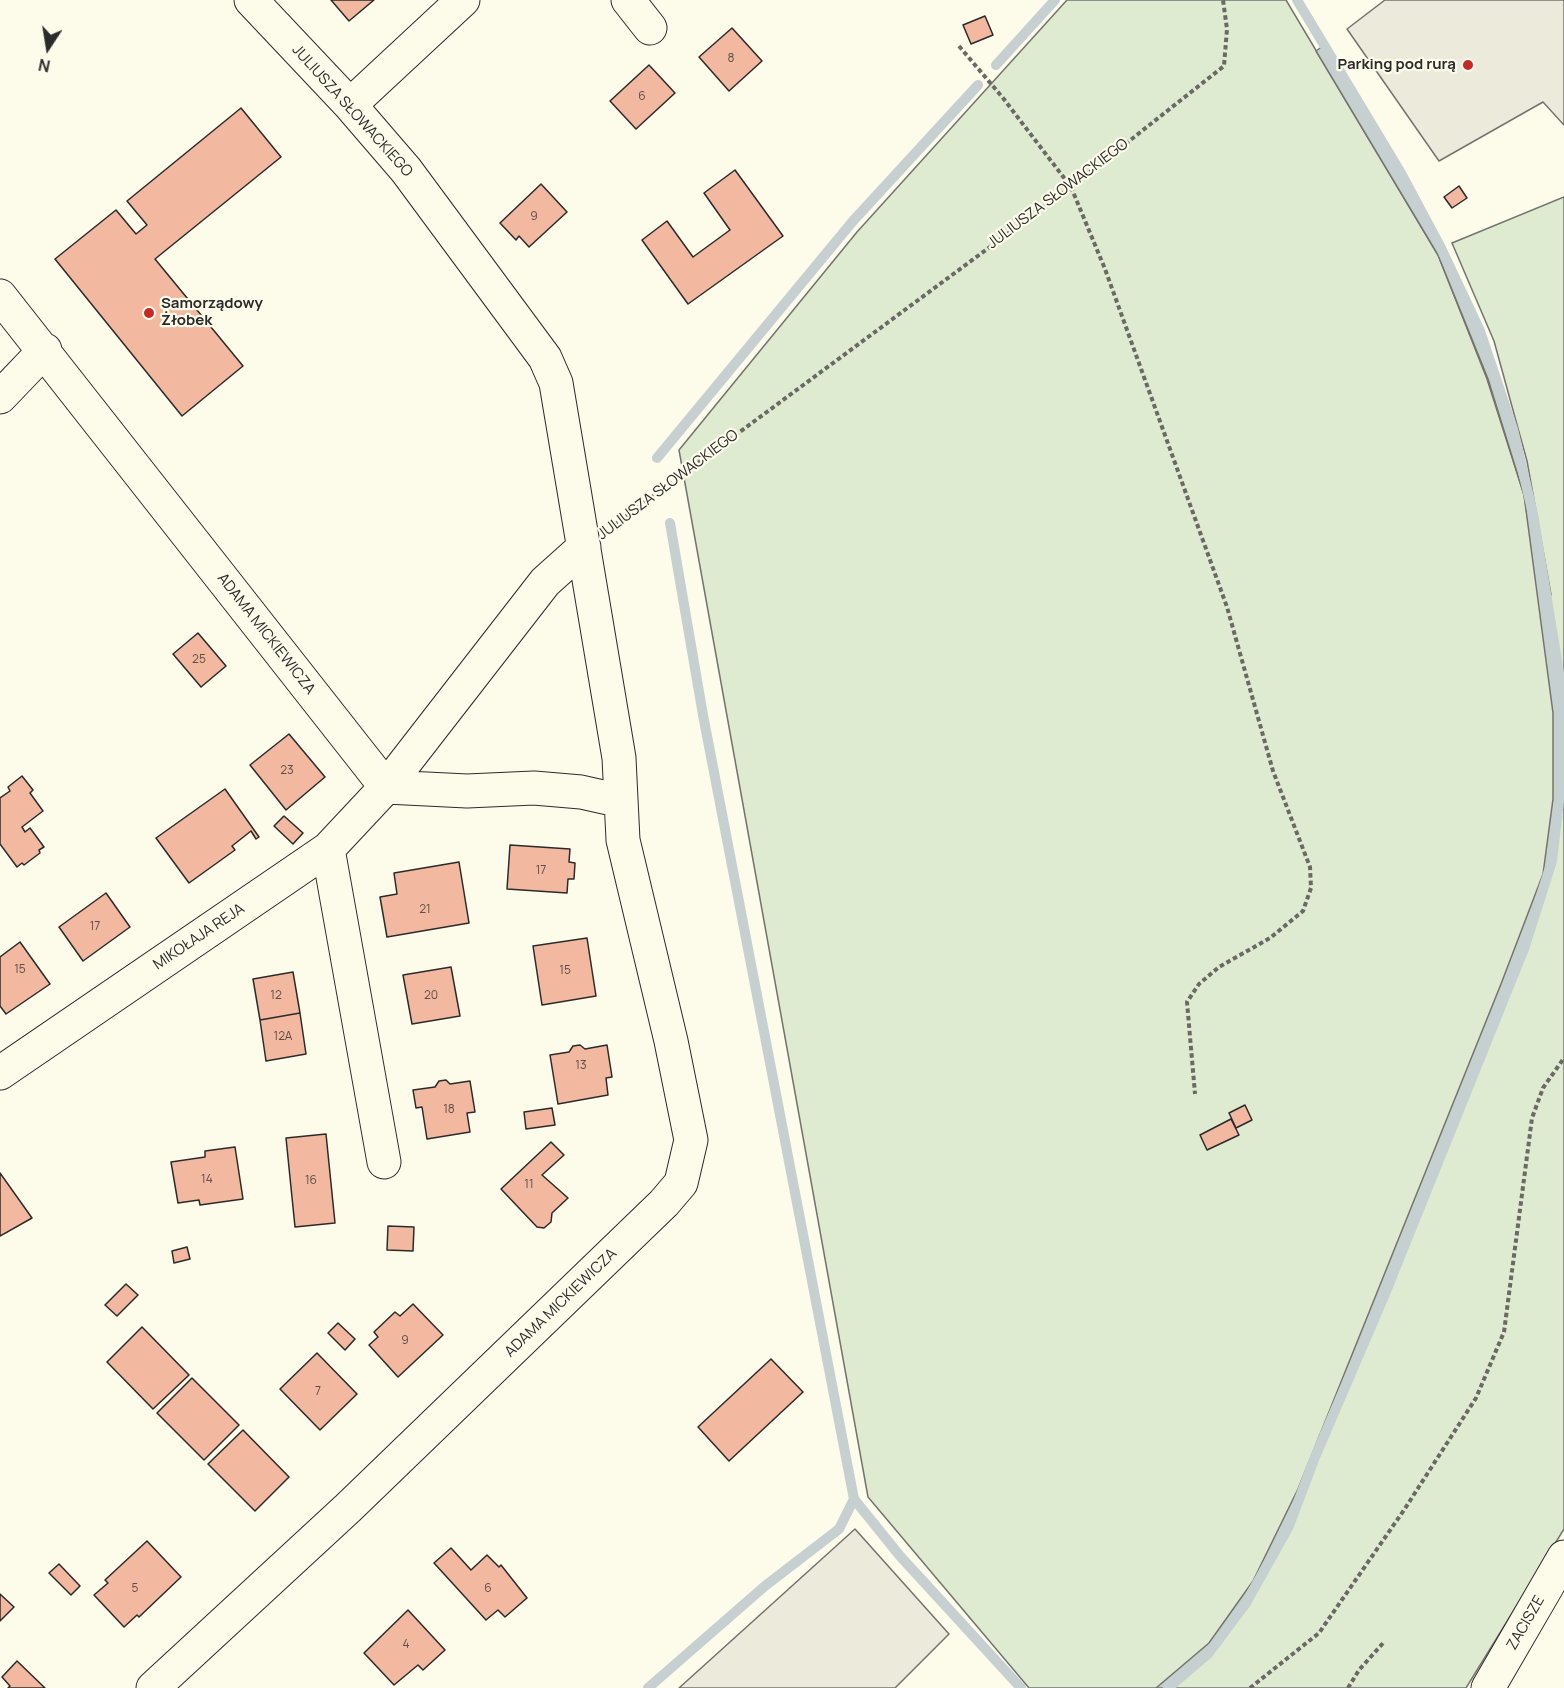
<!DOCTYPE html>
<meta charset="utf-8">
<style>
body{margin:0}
#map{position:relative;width:1564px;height:1688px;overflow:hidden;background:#fdfbea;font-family:Manrope,sans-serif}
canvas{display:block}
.north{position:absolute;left:18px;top:18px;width:60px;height:60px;-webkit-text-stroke:4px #fdfbea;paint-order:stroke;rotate:192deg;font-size:16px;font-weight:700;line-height:24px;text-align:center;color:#2b2b2b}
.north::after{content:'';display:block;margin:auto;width:21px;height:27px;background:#2b2b2b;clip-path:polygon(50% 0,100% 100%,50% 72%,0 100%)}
</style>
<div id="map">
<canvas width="1564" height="1688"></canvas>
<div class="north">N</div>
</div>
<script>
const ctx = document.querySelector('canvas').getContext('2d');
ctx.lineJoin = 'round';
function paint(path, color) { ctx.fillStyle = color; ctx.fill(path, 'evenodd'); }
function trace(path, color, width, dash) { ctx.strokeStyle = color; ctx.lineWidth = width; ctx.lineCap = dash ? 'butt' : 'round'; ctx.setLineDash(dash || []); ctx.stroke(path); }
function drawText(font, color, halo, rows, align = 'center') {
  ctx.font = font + ' Manrope,sans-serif'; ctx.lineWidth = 4.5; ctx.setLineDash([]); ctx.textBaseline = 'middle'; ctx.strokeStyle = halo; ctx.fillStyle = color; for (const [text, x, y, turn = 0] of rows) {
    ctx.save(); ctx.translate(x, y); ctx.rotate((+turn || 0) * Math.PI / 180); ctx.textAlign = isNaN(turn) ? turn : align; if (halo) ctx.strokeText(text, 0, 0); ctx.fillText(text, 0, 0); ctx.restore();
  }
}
const green = new Path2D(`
 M1067 0H1286L1438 255 1487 379 1524 495 1540 598 1551 595 1527 461 1494 341 1452 243 1564 197V1529L1466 1688H1029L868 1497 679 450 857 232Z`);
const parking = new Path2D(`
 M1385 0H1564V125L1543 102 1439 161 1347 29Z
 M855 1529 949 1634 895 1688H679Z`);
const water = new Path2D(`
 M1323 46 1401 173 1440 246 1480 331 1513 429 1533 514 1560 679 1559 801 1552 861 1524 949 1385 1294 1315 1457 1289 1526 1246 1603 1208 1654 1168 1688H1156L1209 1643 1253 1581 1298 1489 1501 984 1543 874 1553 799V713L1524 495 1488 379 1438 255 1316 51Z`);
const stream = new Path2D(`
 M996 65 1055 0
 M657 458 853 221 978 85
 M854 1499 900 1556 1021 1688
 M648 1688 765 1586 839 1529 854 1499 703 715 670 523
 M1168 1688 1208 1654 1246 1603 1289 1526 1315 1457 1385 1294 1524 949 1552 861 1559 801 1560 679 1533 514 1513 429 1480 331 1440 246 1401 173 1297 0`);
const building = new Path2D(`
 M331 0H374L349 21Z
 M985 16 993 35 971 44 963 25Z
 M732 28 762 61 729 91 699 57Z
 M649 65 675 93 636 129 610 101Z
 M241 108 281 157 155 259 243 366 182 416 55 259 116 210 136 234 147 225 127 201Z
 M735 170 783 236 688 304 642 240 667 221 693 257 730 230 704 193Z
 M541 184 567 212 529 247 519 236 516 240 500 223Z
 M1459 186 1467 198 1452 208 1444 197Z
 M198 633 226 666 201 687 173 654Z
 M289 734 325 777 286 810 250 765Z
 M22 776 33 790 30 793 43 811 22 827 25 832 30 828 44 847 39 850 40 853 24 865 22 863 17 867 0 844V798L10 791 8 787Z
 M225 789 259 837 256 839 251 831 232 846 235 850 189 883 156 838Z
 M284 816 303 833 293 844 274 826Z
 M510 845 570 849 569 862 575 863 574 879H568L567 893 507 889Z
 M459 862 469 923 387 937 380 897 397 894 394 873Z
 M106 893 130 927 83 961 59 927Z
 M587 938 596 996 542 1005 533 946Z
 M20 942 50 984 6 1014 0 1006V957Z
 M451 967 460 1016 412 1024 403 975Z
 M293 972 300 1013 260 1020 253 979Z
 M300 1013 306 1054 266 1061 260 1020Z
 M580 1045 585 1049 607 1045 612 1077 606 1078 608 1095 558 1104 550 1055 569 1052 573 1046Z
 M446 1080 450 1084 470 1081 475 1112 467 1113 470 1132 427 1139 422 1107 416 1108 413 1090 435 1087 439 1081Z
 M1245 1105 1252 1120 1236 1128 1229 1113Z
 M552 1108 555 1125 526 1129 524 1112Z
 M1231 1119 1239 1135 1207 1150 1200 1135Z
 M326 1134 335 1223 295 1227 286 1138Z
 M551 1142 564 1155 542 1175 568 1198 552 1213 551 1222 544 1228 537 1227 501 1189Z
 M235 1147 243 1199 200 1205 199 1200 178 1203 171 1162 205 1157V1151Z
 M0 1173 32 1218 0 1236Z
 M388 1226 414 1227 413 1251 387 1250Z
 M187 1247 190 1259 174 1263 172 1251Z
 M126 1284 138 1295 117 1316 105 1305Z
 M413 1304 443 1335 398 1377 369 1345 378 1337 374 1332 395 1312 400 1316Z
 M338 1323 355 1339 345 1350 328 1333Z
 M142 1327 189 1375 153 1409 107 1362Z
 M317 1353 357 1394 320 1430 280 1389Z
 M771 1359 803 1392 729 1461 698 1427Z
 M192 1378 239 1425 204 1460 157 1413Z
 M243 1430 289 1477 255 1511 208 1464Z
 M147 1541 181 1577 139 1617 137 1615 124 1627 94 1595 108 1583 105 1580Z
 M451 1548 471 1570 487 1555 499 1567 501 1565 527 1598 505 1617 498 1610 486 1620 434 1563Z
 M59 1564 80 1586 71 1595 49 1573Z
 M0 1594 14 1607 0 1621Z
 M408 1610 445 1650 423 1670 418 1665 394 1685 364 1653Z
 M17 1661 45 1688H8L10 1686 2 1677Z`);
const path = new Path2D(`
 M959 46 1003 98 1071 187 1105 269 1227 607 1273 771 1310 867 1311 888 1303 911 1270 938 1219 967 1199 984 1187 1002 1195 1094
 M614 525 1071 187 1224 66 1227 29 1223 0
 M1250 1688 1319 1633 1404 1510 1476 1398 1504 1332 1532 1118 1543 1088 1564 1058
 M1348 1688 1359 1670 1384 1642`);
const minor = new Path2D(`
 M628 0 650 28
 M350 105 463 0
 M0 296 386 787 467 791 534 788 581 792 621 801
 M0 397 45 350
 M328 849 384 1162
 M0 1073 328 849 386 787 545 582 584 547
 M153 1688 348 1508 664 1203 681 1183 691 1140 671 1041 623 840 619 758 556 383 545 358 406 170 350 105 251 0
 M1488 1688 1564 1557`);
const markers = [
 [1468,65,6,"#c62828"],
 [149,313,6,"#c62828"]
];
const numberNames = [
 ["8",731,59],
 ["6",642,97],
 ["9",534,217],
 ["25",199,660],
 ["23",287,771],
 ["17",541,871],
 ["21",425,910],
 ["17",95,927],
 ["15",20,970],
 ["15",565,971],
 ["12",276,996],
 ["20",431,996],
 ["12A",283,1037],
 ["13",581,1066],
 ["18",449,1110],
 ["14",207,1180],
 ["16",311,1181],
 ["11",529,1185],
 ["9",405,1341],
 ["7",318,1392],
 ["5",135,1589],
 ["6",488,1589],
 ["4",406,1645]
];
const poiNames = [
 ["Parking pod rurą",1456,65],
 ["Samorządowy",161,304,"left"],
 ["Żłobek",161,321,"left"]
];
const streetNames = [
 ["JULIUSZA SŁOWACKIEGO",352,111,48],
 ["JULIUSZA SŁOWACKIEGO",1058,194,-37],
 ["JULIUSZA SŁOWACKIEGO",668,485,-37],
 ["ADAMA MICKIEWICZA",266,634,52],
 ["MIKOŁAJA REJA",199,937,-34],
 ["ADAMA MICKIEWICZA",561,1303,-44],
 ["ZACISZE",1526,1623,-60]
];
paint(green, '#deebd1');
trace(green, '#74746e', 1.5);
paint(parking, '#eceadb');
trace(parking, '#74746e', 1.5);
paint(water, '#c7d0d0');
trace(water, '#74746e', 1.5);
trace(stream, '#c7d0d0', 10);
paint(building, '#f2b8a0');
trace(building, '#2b2b2b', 1.5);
trace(minor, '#2b2b2b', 35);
trace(path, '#6a6964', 4, [4.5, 3]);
trace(minor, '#fdfbea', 33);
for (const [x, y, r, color] of markers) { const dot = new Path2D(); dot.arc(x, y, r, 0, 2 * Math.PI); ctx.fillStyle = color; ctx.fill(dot); trace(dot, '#fdfbea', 2); }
drawText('12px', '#5d4e48', null, numberNames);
drawText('bold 15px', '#2b2b2b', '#fdfbea', poiNames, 'right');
drawText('15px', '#2b2b2b', '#fdfbea', streetNames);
</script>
